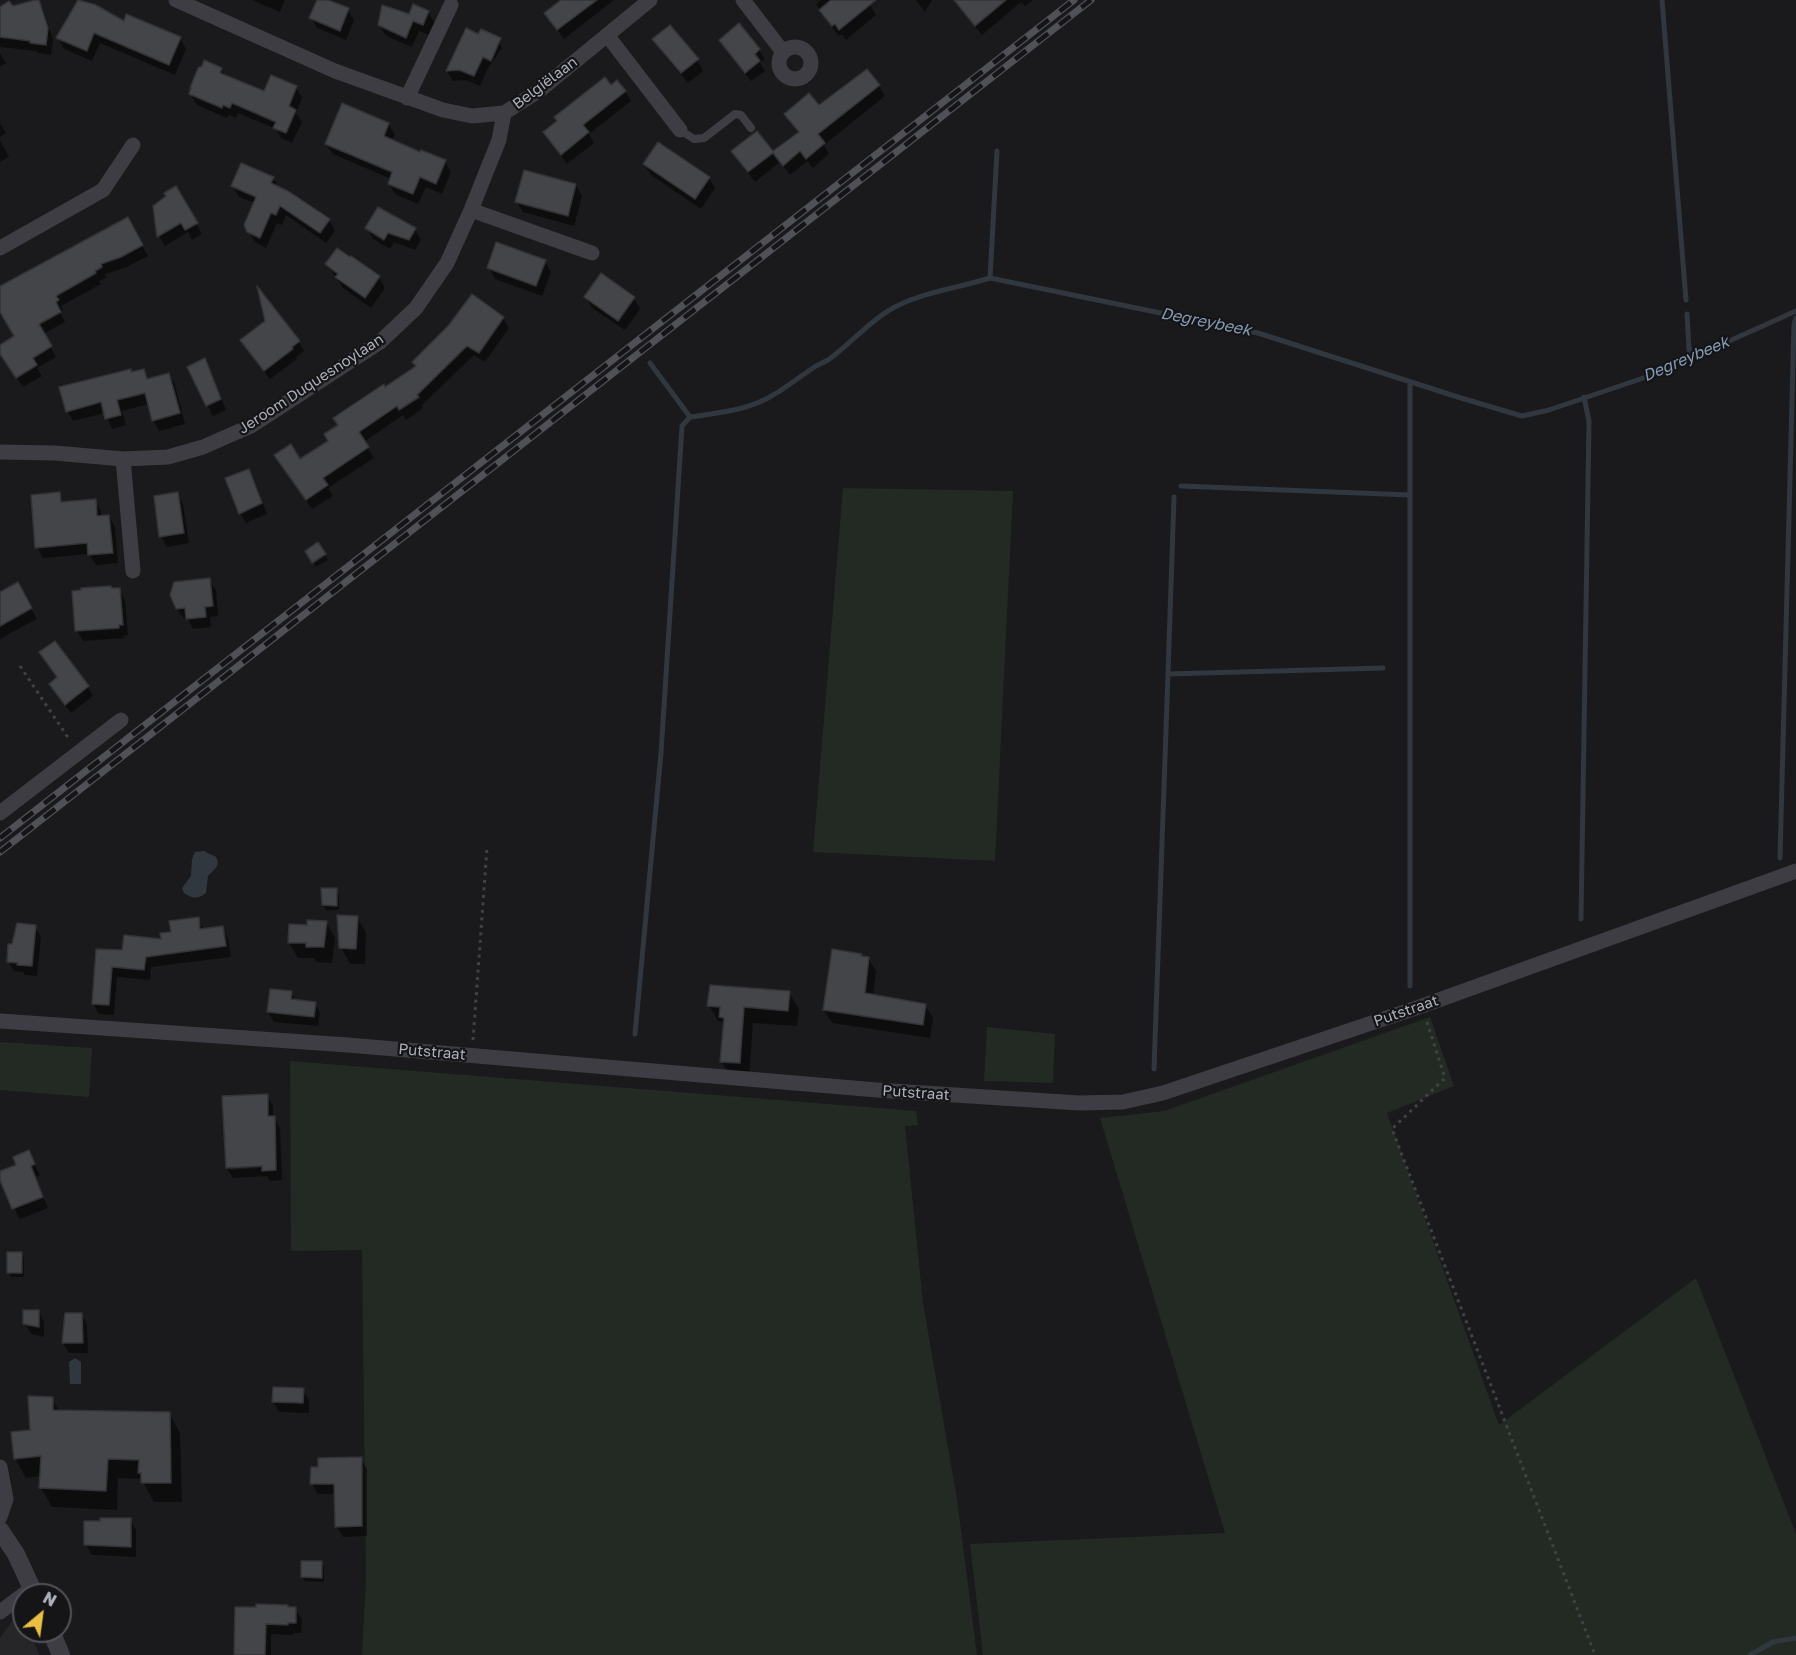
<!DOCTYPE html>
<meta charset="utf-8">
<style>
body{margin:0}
#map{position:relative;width:1796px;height:1655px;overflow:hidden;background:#1a1a1c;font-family:"Golos Text",sans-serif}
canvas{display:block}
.north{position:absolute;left:12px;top:1583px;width:60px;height:60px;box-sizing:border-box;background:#151417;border:2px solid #525259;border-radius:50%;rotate:29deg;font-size:16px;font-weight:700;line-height:24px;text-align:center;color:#adb0bb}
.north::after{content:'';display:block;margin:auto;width:21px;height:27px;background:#ebbf42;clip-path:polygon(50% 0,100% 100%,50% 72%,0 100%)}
</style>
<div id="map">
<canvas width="1796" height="1655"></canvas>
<div class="north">N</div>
</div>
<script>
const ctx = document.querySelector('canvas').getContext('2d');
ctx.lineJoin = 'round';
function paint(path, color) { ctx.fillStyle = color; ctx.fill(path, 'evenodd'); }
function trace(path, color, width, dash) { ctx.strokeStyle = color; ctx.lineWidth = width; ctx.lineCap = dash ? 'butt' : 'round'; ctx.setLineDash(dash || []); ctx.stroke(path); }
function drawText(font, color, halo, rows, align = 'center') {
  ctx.font = font + ' "Golos Text",sans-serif'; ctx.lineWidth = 4.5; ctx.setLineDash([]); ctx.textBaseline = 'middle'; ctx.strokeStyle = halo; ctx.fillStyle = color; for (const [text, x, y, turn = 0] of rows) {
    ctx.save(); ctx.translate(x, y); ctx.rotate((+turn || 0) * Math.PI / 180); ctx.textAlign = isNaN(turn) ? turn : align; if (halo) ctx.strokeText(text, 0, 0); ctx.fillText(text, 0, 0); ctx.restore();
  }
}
const built = new Path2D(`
 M24 1619V1631H30L39 1655H0V1638L12 1621Z`);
const green = new Path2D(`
 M843 488 1013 491 995 861 813 852Z
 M1430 1017 1454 1086 1387 1113 1499 1425 1696 1278 1796 1534V1655H983L970 1544 1225 1533 1100 1118 1164 1111Z
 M987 1027 1055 1034 1053 1083 984 1081Z
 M0 1042 92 1048 89 1097 0 1090Z
 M290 1061 916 1111 918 1125 905 1126 923 1303 957 1499 977 1655H362L366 1579 362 1250 291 1251Z`);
const water = new Path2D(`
 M204 851 216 857C221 867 214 869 208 876L206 893C198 899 193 899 184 893L182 888 191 876 192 859 195 852Z
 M75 1358 81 1362V1384H70L69 1362Z`);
const shadow = new Path2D(`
 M252 0H285L280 12Z
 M318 0H324L348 10 354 20 346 40 317 28 311 17Z
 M564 0H614L564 39 546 14Z
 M821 0H867L876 15 846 40 842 34 839 36 822 14 816 4Z
 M916 0H932L925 12Z
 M954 0H1033L1025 6 1021 2 982 35Z
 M38 1 44 11 53 40 51 55 38 53 36 51 0 47V9L13 8Z
 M428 12 434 22 429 35 419 31 412 47 386 36 379 25Z
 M124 23 180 38 186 49 175 75 100 43 92 61 64 49 58 38Z
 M466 30 479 36 496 37 502 48 488 68 480 86 466 80 453 81 447 71Z
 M654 40 697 60 703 71 688 83 660 50Z
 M721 40 759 50 765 59 760 63 765 71 751 81 726 50Z
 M0 53 6 63 0 66Z
 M221 69 226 77 265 93 296 87 302 98 296 113 302 122 292 143 281 138 276 129 238 113 236 118 229 115 227 118 197 105 190 94Z
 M867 71 879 86 885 96 824 145 829 154 813 168 807 161 790 175 780 162 755 182 739 162 733 151 756 133 773 154 799 134 786 114 819 107Z
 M625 91 631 101 589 134 594 143 567 164 545 132Z
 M0 123 6 133 0 137Z
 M388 124 395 134 392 141 421 154 445 162 451 172 442 194 426 187 418 204 395 194 389 184 391 179 333 154 326 144Z
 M0 140 9 157 0 162Z
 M644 164 709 178 715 188 701 209 651 175Z
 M273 178 279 188 329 220 335 231 326 243 286 215 282 225 277 223 266 248 255 242 248 231 255 203 239 197 233 186Z
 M576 185 582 196 574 226 523 212 517 202Z
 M176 188 202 234 192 240 188 232 165 246 159 236 155 207Z
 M127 219 148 256 127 267 105 274 106 278 99 281 101 284 61 306 63 310 60 312 65 322 43 334 56 357 37 368 42 376 23 387 0 351V346L16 337 0 309V288Z
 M367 228 415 229 421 240 415 250 394 242 390 249 373 239Z
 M352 258 379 277 385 288 371 308 343 288 327 264Z
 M545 261 551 272 542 296 495 279 489 268Z
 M586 297 634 298 640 309 625 330 592 308Z
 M503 318 509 328 485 362 474 355 422 405 423 408 406 420 403 415 364 442 374 458 328 488 333 496 312 509 282 465 300 461 330 442 339 425 385 389Z
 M266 321 299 342 304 351 296 357 297 359 270 379 247 349Z
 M204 360 210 370 226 410 213 416 189 368Z
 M143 370 149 380 169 374 175 385 185 424 159 431 153 420 149 404 122 411 126 425 112 429 105 413 73 421 67 411 132 373Z
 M248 470 254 481 267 514 246 523 240 513Z
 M59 494 64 504 95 501 101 511V517L109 516 115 527 118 563 96 565 89 554 43 558 37 547Z
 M177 494 183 504 189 543 167 547 161 536Z
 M318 544 328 560 316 567 307 552Z
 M209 580 216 590 218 616 210 617 211 627 193 629 188 619H184L177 609Z
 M17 584 37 619 0 639V594Z
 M119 589 125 600 128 635 124 636V638L83 641 77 631 74 592Z
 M59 678 88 687 93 696 71 713 56 693Z
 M336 890 339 895V910H326L323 905Z
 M357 917 366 933 365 964H350L341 947Z
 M198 918 204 930 222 928 228 938 231 957 151 967 150 980 117 977 114 1015 99 1014 93 1004 97 950 123 952 162 940Z
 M326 922 335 938 332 963 316 962 314 958H298L289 943 308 926Z
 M35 927 41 937 37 976 25 975 23 972 14 971 8 961 14 946Z
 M861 955 862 957 868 958 876 971 873 996 925 1005 933 1018 930 1038 832 1023 824 1010Z
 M291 993 296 1001 315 1003 320 1013 318 1026 274 1022 268 1012Z
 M789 993 799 1009 797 1026 753 1023 749 1079 731 1077 721 1061 725 1025 723 1022 718 1021 709 1005Z
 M267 1096 273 1106V1116L280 1128 282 1180 270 1181 267 1176 233 1178 227 1168ZM269 1164 270 1167 230 1170V1167Z
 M28 1152 40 1175 35 1177 48 1208 20 1219 14 1208 0 1173 18 1166Z
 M21 1253 24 1258V1277H11L9 1273Z
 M38 1311 44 1322V1337L31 1334 25 1323Z
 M81 1314 87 1325 88 1353H69L63 1343Z
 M303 1390 309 1400V1413L279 1412 273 1401Z
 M52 1399 59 1411 169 1413 180 1433 182 1502H154L143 1482V1479L118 1478 117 1510 52 1507 41 1488V1476L26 1478 15 1458Z
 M361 1459 367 1469V1536L343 1537 337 1527 336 1494H318L312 1484Z
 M130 1520 136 1530V1557L92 1555 86 1545Z
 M321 1563 324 1567V1582L305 1581 302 1577Z
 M236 1608 295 1609 302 1619 301 1633H293V1635L271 1634V1655H236Z`);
const stream = new Path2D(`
 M1662 0 1686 300
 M990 278 997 151
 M1687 314 1689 349 1692 359
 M650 363 690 417C715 413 743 411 766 399 784 390 799 377 816 366 820 364 824 362 828 360 851 344 869 321 893 308 923 292 958 288 990 278L1258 333 1461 398 1522 416 1549 410 1658 373 1796 311
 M1181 486 1410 495
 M1174 497 1168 674 1383 668
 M1780 858 1794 324 1796 318
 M1581 919 1589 421 1584 397
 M1410 986V382
 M635 1034 661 753 682 426 690 417
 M1154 1069 1168 674
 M1750 1655 1773 1642 1796 1638`);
const building = new Path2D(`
 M35 0H39L48 28 46 45 30 43V41L0 37V7L9 1 13 6Z
 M78 0 96 5 124 21 126 14 181 37 169 65 94 33 87 51 56 38Z
 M317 0H328L349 8 340 31 309 18Z
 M561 0H597L557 30 544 13Z
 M831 0H876L839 30 835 24 832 26 819 10Z
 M954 0H1006L975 26Z
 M413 4 429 11 423 25 413 21 406 38 378 25 382 5 409 14Z
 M739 23 760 49 755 54 760 61 745 73 719 40Z
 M670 25 699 59 681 73 652 39Z
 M466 28 478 34 481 29 501 38 491 61 483 57 474 76 459 70 446 71Z
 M204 60 222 68 220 73 264 91 271 75 297 86 289 106 296 110 286 133 273 128 276 122 232 103 230 108 223 105 222 108 189 94 191 88H190L198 68 202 66Z
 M867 69 880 85 818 134 825 143 806 159 800 151 783 166 773 153 748 172 731 151 757 131 773 151 799 132 784 114 809 93 819 105Z
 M605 77 611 85 617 80 626 91 583 125 589 132 561 155 543 132 557 121 554 117Z
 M342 103 389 123 384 136 420 152 421 150 446 160 436 184 420 177 413 194 388 184 392 172 325 144Z
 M658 142 710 177 695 199 643 164Z
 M241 163 274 177 271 183 288 191 330 219 320 233 280 206 276 215 271 213 260 238 247 232 244 225 256 197 231 186Z
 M524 170 576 184 568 216 515 202Z
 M176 186 198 223 185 230 181 223 157 237 153 206 166 196 164 193Z
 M378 207 416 228 409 240 388 233 384 240 365 228Z
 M128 217 143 245 121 257 101 264 102 267 95 271 96 273 56 296 59 300 56 302 61 312 39 324 52 346 33 358 37 365 16 378 0 354V345L14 336 0 312V286Z
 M496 242 546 260 536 286 487 268Z
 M337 248 350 257 351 256 380 276 365 298 335 277 338 274 325 264Z
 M601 273 635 297 618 321 584 297Z
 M257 286 300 341 292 347 293 349 264 371 240 340 265 321Z
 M472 294 504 317 479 353 467 346 417 395 419 397 399 410 397 406 359 432 369 447 323 478 328 485 306 500 274 455 291 444 300 459 328 441 324 434 338 425 333 418 384 384 385 387 416 366 412 362 448 326Z
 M205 358 221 399 206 406 187 367Z
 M131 369V372L144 369 147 379 169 373 180 413 152 421 145 393 117 400 121 415 105 419 101 402 66 412 59 387Z
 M249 469 262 503 239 514 225 478Z
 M60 492 61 502 96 499 97 516 109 515 113 553 88 555 87 543 35 548 31 495Z
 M178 492 184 533 159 537 154 496Z
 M318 542 326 554 312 563 305 551Z
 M210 578 213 606 205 607 206 617 186 619 185 608 176 609 170 595 174 582Z
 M18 582 32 608 0 626V592Z
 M111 586V588H120L123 625H119V628L75 631 72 591 81 590V588Z
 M55 641 89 686 65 705 49 684 57 677 39 652Z
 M321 888H337V906L322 905Z
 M337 915 358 916 356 949 339 948Z
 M199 917 200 929 223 926 226 946 146 957 144 970 112 967 109 1005 92 1004 96 949 122 950 124 935 161 939 160 933 171 932 169 921Z
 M307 920 327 921 324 947H306V943H288L289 924 307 925Z
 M17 923 36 925 32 966 17 965 18 963 7 962 8 944H12Z
 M832 949 862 954 861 956 869 957 865 993 926 1004 923 1025 823 1010Z
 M710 985 790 991 788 1011 744 1007 740 1063 720 1062 724 1018 719 1017 720 1007 707 1006Z
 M270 989 292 991 291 999 316 1002 314 1017 267 1012Z
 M268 1094V1116H275L276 1170 262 1171V1166L226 1168 222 1096Z
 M29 1150 35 1164 31 1166 43 1197 12 1209 0 1180V1171L16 1165 13 1157Z
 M7 1252H22V1273H7Z
 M23 1310H39V1327L23 1324Z
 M65 1313H82L83 1343H62Z
 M273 1387 304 1388 303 1403 272 1402Z
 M28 1396 53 1397V1410L170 1412 171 1483H141V1473H138L139 1460 108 1459 106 1491 39 1488 41 1456 14 1459 11 1432 30 1430Z
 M362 1457V1526L335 1527 334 1484H310L311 1467H318V1458Z
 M100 1518H131V1547L84 1545V1521H100Z
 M301 1561H322V1578L301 1577Z
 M256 1604 288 1605V1607H296V1623H288V1625L266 1624 265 1655H234L235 1607H256Z`);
const path = new Path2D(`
 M20 666 69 739
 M1427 1022 1445 1078 1392 1129 1595 1655
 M473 1040 487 848`);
const service = new Path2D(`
 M680 130 694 139 704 138 735 114 741 115 751 128`);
const minor = new Path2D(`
 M176 0 335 71 443 110 472 116 504 113 540 90 650 0
 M743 0 783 52
 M607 35 680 130
 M779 63a16 16 0 1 1 32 0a16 16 0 1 1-32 0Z
 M407 98 451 5
 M471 210 592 253
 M0 248 103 190 133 145
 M0 452 55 453 123 459 168 457 203 447 251 426 380 342 416 308 447 263 471 210 499 140 504 113
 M123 459 133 571
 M0 813 121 720
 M0 1021 348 1045 877 1090 1079 1103 1123 1102 1163 1093 1422 1006 1796 871
 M0 1467 6 1499 0 1517
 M0 1612 32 1588`);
const tertiary = new Path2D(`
 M0 1530 16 1554 35 1595
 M51 1631 61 1655`);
const rail = new Path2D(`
 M0 838 1074 0
 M0 852 1091 0`);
const streetNames = [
 ["Belgiëlaan",545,83,-37],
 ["Jeroom Duquesnoylaan",311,384,-33],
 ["Putstraat",1406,1011,-19],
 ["Putstraat",432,1052,5],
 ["Putstraat",916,1093,4]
];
const waterNames = [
 ["Degreybeek",1206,322,11],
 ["Degreybeek",1686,359,-23]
];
paint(built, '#262629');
paint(green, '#222a23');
paint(water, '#30373f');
paint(shadow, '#0007');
trace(stream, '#30373f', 5);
paint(building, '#444549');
trace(building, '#343438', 1.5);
trace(path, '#414248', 3, [3, 4.5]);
trace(service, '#3d3d43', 8);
trace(minor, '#3d3d43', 15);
trace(tertiary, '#3d3d43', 18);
trace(rail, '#505157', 7);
trace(rail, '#151417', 4.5, [14]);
drawText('15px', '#adb0bb', '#151417', streetNames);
drawText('italic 16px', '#859bb4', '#151417', waterNames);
</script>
